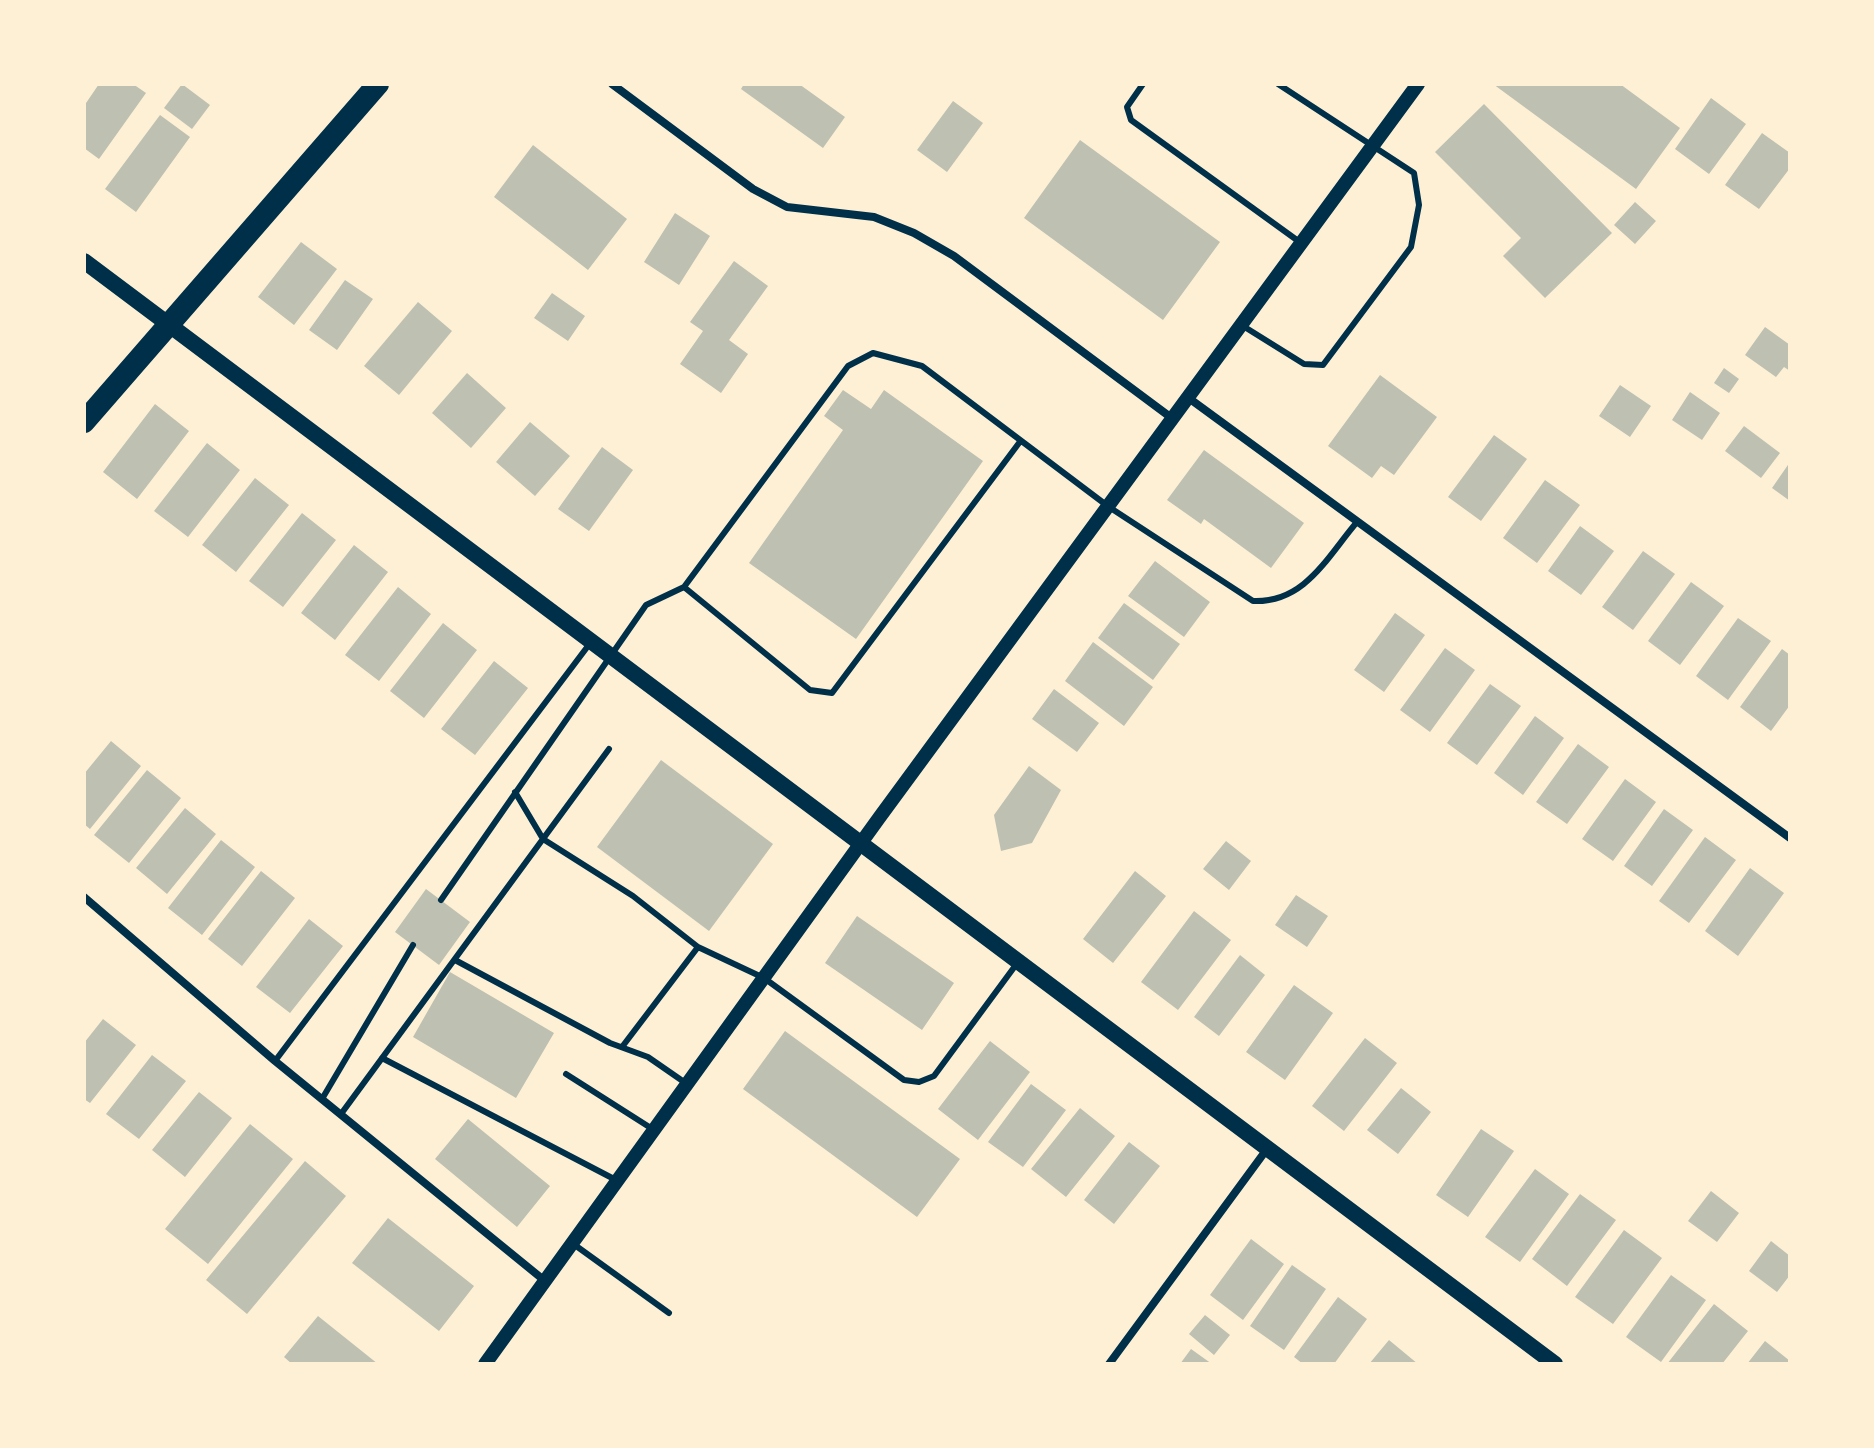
<!DOCTYPE html>
<style>
body{margin:0}
#map{position:relative;width:1874px;height:1448px;overflow:hidden;background:#fdf0d5;font-family:Quicksand,sans-serif}
canvas{display:block}
.frame{position:absolute;inset:0;border:86px solid #fdf0d5;pointer-events:none}
</style>
<div id="map">
<canvas width="1874" height="1448"></canvas>
<div class="frame"></div>
</div>
<script>
const ctx = document.querySelector('canvas').getContext('2d');
ctx.lineJoin = 'round';
function paint(path, color) { ctx.fillStyle = color; ctx.fill(path, 'evenodd'); }
function trace(path, color, width, dash) { ctx.strokeStyle = color; ctx.lineWidth = width; ctx.lineCap = dash ? 'butt' : 'round'; ctx.setLineDash(dash || []); ctx.stroke(path); }
const building = new Path2D(`
 M99 84H133L146 93 99 159 84 148V106Z
 M182 84 210 105 192 129 164 108Z
 M744 84H799L845 117 823 148 741 89Z
 M1493 84H1620L1680 128 1636 189Z
 M1711 98 1746 124 1709 174 1675 149Z
 M953 101 983 123 947 172 917 150Z
 M1484 104 1612 233 1545 298 1503 256 1521 238 1435 152Z
 M160 115 190 137 136 212 105 189Z
 M1762 133 1790 153V168L1759 209 1725 185Z
 M1080 140 1220 242 1163 320 1024 218Z
 M533 145 627 219 588 270 494 197Z
 M1635 202 1656 221 1635 244 1614 225Z
 M675 213 710 236 679 285 644 262Z
 M301 242 337 269 294 325 258 297Z
 M734 261 768 286 729 340 748 354 721 393 680 364 703 331 690 322Z
 M345 280 373 299 337 350 309 330Z
 M552 293 585 316 568 341 534 318Z
 M418 302 452 331 399 395 364 366Z
 M1765 327 1790 345V371L1784 367 1776 377 1745 355Z
 M1724 368 1739 379 1729 393 1714 383Z
 M467 373 506 408 471 448 432 413Z
 M1380 375 1437 417 1394 475 1381 466 1372 478 1328 446Z
 M1620 385 1651 406 1630 437 1599 416Z
 M843 390 871 409 884 390 983 461 856 639 749 563 843 430 824 416Z
 M1690 392 1720 413 1702 440 1672 420Z
 M155 404 189 431 137 499 103 472Z
 M530 422 570 456 535 496 496 462Z
 M1744 426 1780 453 1761 478 1725 451Z
 M1494 435 1527 459 1481 521 1448 497Z
 M207 443 240 470 188 537 154 511Z
 M602 447 633 470 589 531 558 509Z
 M1204 450 1304 523 1271 568 1204 519 1201 524 1167 500Z
 M1790 462V501L1772 488Z
 M255 478 289 505 236 572 202 545Z
 M1545 480 1580 505 1537 563 1503 538Z
 M302 513 336 540 283 607 249 581Z
 M1580 526 1614 551 1581 595 1548 571Z
 M354 545 388 572 335 640 301 613Z
 M1643 551 1675 574 1633 630 1602 607Z
 M1155 561 1210 602 1184 637 1128 596Z
 M1691 582 1724 606 1680 665 1648 641Z
 M398 587 431 614 379 681 345 655Z
 M1124 603 1180 644 1153 680 1098 638Z
 M1395 613 1425 635 1384 692 1354 670Z
 M1738 618 1771 641 1728 700 1696 676Z
 M443 623 477 650 424 718 390 691Z
 M1093 642 1153 687 1124 726 1065 681Z
 M1445 648 1475 670 1430 732 1400 710Z
 M1782 649 1790 655V705L1771 731 1740 707Z
 M494 661 528 688 475 755 441 729Z
 M1490 684 1521 706 1477 765 1447 743Z
 M1054 689 1099 723 1077 752 1032 719Z
 M1535 716 1564 738 1523 795 1494 773Z
 M111 741 141 766 90 829 84 824V774Z
 M1578 744 1609 767 1567 824 1536 802Z
 M661 760 773 844 709 931 597 847Z
 M1029 766 1061 790 1032 843 1001 851 994 815Z
 M147 770 181 798 129 863 94 835Z
 M1625 779 1656 802 1613 861 1582 839Z
 M185 808 216 834 167 894 136 868Z
 M1664 809 1693 830 1652 886 1624 866Z
 M1705 837 1736 860 1689 923 1659 901Z
 M221 840 255 867 202 935 168 908Z
 M1226 841 1251 861 1229 890 1203 869Z
 M1750 868 1784 893 1738 956 1705 931Z
 M261 871 295 898 242 966 208 939Z
 M1135 871 1166 896 1113 963 1083 939Z
 M426 889 470 922 439 965 395 932Z
 M1296 895 1328 916 1307 947 1275 925Z
 M1194 911 1231 940 1178 1010 1141 982Z
 M857 916 954 983 922 1030 825 963Z
 M309 919 343 946 290 1013 256 987Z
 M1240 955 1265 975 1219 1036 1194 1017Z
 M450 972 554 1033 516 1098 413 1037Z
 M1294 985 1333 1013 1285 1080 1246 1052Z
 M103 1019 136 1045 90 1103 84 1099V1043Z
 M785 1031 960 1159 917 1217 743 1089Z
 M1365 1038 1397 1063 1344 1131 1312 1106Z
 M990 1041 1030 1072 978 1140 938 1109Z
 M152 1055 186 1081 139 1139 106 1114Z
 M1031 1084 1066 1110 1023 1167 988 1142Z
 M1401 1088 1431 1112 1398 1154 1367 1130Z
 M199 1092 232 1118 185 1177 152 1150Z
 M1080 1108 1115 1136 1066 1197 1031 1169Z
 M468 1119 550 1186 517 1227 435 1159Z
 M250 1124 293 1159 208 1264 165 1229Z
 M1481 1129 1514 1151 1468 1217 1436 1195Z
 M1129 1142 1160 1166 1114 1224 1084 1200Z
 M305 1161 346 1196 247 1314 206 1280Z
 M1535 1169 1569 1194 1520 1262 1485 1237Z
 M1711 1191 1739 1213 1717 1242 1688 1221Z
 M1580 1194 1616 1220 1567 1286 1532 1259Z
 M388 1218 474 1286 439 1331 352 1263Z
 M1624 1230 1662 1258 1613 1324 1575 1297Z
 M1251 1239 1284 1264 1243 1320 1210 1295Z
 M1771 1241 1790 1256V1275L1777 1292 1749 1271Z
 M1292 1265 1326 1289 1284 1350 1250 1326Z
 M1671 1275 1706 1300 1661 1362 1626 1337Z
 M1338 1297 1367 1319 1334 1364H1303L1294 1357Z
 M1714 1304 1748 1331 1722 1364H1667Z
 M1205 1315 1230 1335 1214 1355 1189 1334Z
 M318 1316 378 1364H292L284 1357Z
 M1389 1340 1418 1364H1369Z
 M1765 1341 1790 1361V1364H1747Z
 M1191 1349 1212 1364H1180Z`);
const service = new Path2D(`
 M1143 84 1127 107 1131 120 1301 243
 M1243 326 1304 364 1323 365 1411 247 1419 205 1414 173 1278 84
 M684 587 810 690 832 693 1019 443
 M515 792 543 839 633 896 698 947 764 978 904 1080 919 1082 934 1076 1018 962
 M441 900 646 605 684 587 848 366 873 353 922 366 1109 507 1253 601C1305 603 1327 557 1357 522
 M455 960 610 1043 648 1057 687 1084
 M622 1047 698 947
 M382 1058 616 1180
 M275 1061 591 642
 M566 1074 654 1130
 M322 1099 413 945
 M341 1114 609 749
 M572 1243 669 1313`);
const minor = new Path2D(`
 M612 84 753 189 787 207 874 217 914 233 954 256 1173 419
 M1190 399 1790 838
 M84 897 275 1061 545 1281
 M1109 1364 1267 1149`);
const tertiary = new Path2D(`
 M485 1364 879 818 1418 84`);
const secondary = new Path2D(`
 M84 261 1555 1364`);
const trunk = new Path2D(`
 M84 422 378 84`);
paint(building, '#bec0b2');
trace(service, '#003049', 6);
trace(minor, '#003049', 8);
trace(tertiary, '#003049', 14);
trace(secondary, '#003049', 16);
trace(trunk, '#003049', 22);
</script>
